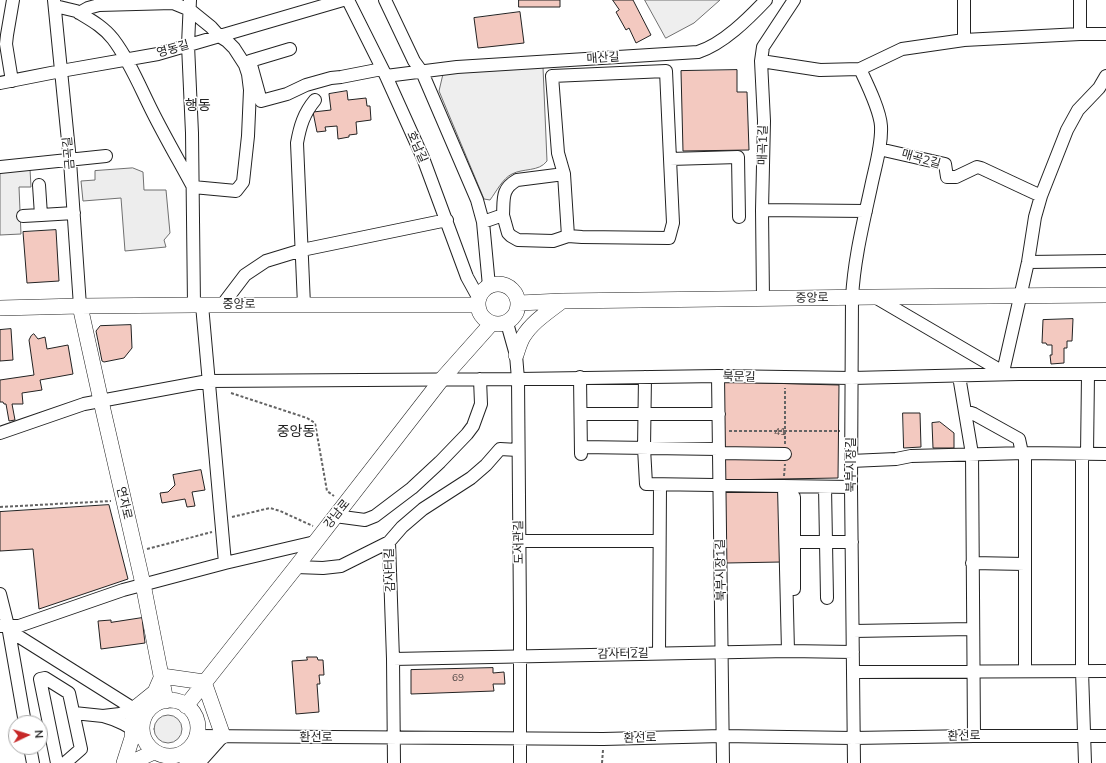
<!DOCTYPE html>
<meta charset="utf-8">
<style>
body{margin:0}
#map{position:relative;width:1106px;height:763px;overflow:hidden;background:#fff;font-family:Mulish,sans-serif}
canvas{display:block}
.north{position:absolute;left:8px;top:715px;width:40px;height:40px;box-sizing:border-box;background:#fff;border:1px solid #a7a7a7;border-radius:50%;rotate:86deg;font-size:11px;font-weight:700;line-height:16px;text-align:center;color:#222}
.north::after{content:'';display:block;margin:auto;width:14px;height:18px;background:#c62828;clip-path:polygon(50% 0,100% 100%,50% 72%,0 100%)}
</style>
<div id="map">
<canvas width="1106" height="763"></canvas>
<div class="north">N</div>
</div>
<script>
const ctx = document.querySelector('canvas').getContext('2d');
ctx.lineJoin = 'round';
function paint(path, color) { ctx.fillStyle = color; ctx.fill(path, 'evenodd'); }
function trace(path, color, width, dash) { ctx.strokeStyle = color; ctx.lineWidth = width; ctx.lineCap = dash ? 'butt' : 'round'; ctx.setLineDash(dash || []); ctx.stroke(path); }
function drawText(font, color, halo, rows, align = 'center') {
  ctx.font = font + ' Mulish,"Noto Sans KR",sans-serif'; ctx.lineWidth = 3; ctx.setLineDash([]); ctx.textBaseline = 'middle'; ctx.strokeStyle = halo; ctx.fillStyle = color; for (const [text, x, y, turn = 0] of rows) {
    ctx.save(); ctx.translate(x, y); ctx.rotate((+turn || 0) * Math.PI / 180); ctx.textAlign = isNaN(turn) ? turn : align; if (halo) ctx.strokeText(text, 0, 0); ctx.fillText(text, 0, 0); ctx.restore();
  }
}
const green = new Path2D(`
 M645 0H720L694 23 666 38Z
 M543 67 547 161C539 172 523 168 512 174 503 178 496 192 490 200L484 199 439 91 443 74Z
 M30 169 31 187H19L21 234 0 235V171Z
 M154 729a14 14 0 1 1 28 0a14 14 0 1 1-28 0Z`);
const parking = new Path2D(`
 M133 168 143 172 144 190H166L170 233 164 240 166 247 125 251 121 198 83 201 81 181 95 180V171Z`);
const building = new Path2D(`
 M519 0H560V7H519Z
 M613 0H633L651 35 636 43 629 28 626 30 616 12 619 10Z
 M520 12 524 43 478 48 474 18Z
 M737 70V92H747L749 150 683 151 681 71Z
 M347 91 348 100 366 98 367 106H370L371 120 356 122 357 134 349 135V137L338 139 337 126 325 127 326 131 317 132 313 112 331 110 329 94Z
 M56 230 59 281 27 283 23 232Z
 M1073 319 1072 341H1067V348H1064V363L1051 364 1050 355H1052V345H1047L1046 343H1042L1043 320Z
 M131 325 132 348 124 358 104 362 102 361 96 331 100 326Z
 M11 329 13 360 0 361V330Z
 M34 334 38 339 45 337 47 349 68 345 73 374 40 380 42 390 22 393 23 404H12L15 420 9 421 6 404H4L3 402H0V380L34 375 29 340 31 336Z
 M726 382 839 385 838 478 721 480 722 385Z
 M903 413H920L921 447 904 448Z
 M940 422 954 433V448H933L932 423Z
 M201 470 205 490 192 492 195 506 187 507 185 499 162 503 160 493 168 492 175 485 173 475Z
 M781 490V562L726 563 725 491Z
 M109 505 128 579 39 609 33 549 0 551V512Z
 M142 618 145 643 101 649 98 621 111 620V622Z
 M307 657H317L318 660H323L324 675H319L320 684H317L319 712 296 714 292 661 307 660Z
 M493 668V673L504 672 505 684H493L494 691 411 694V670Z`);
const path = new Path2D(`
 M231 393 307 418 315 423 327 491 334 496
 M729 431H840
 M785 444V388
 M784 476 785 464
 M0 507 111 501
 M232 517 270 508 280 511 313 526
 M147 549 212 532
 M602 763 603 750`);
const minor = new Path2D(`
 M54 0 70 161 80 306
 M190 0 188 45 192 133 194 305
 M348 0 386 76 423 158 467 277 478 297
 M385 0 414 61 422 72 477 200 483 222 489 286
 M1080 0V34
 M55 6 76 11C89 19 103 26 113 39 129 60 140 87 152 111 165 137 179 161 193 187L236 191 243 182 248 136 250 90 248 74 245 65 234 48 227 41 219 36 211 27 190 10 173 3 99 5 88 8 79 13
 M964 40V0
 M290 49 250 61 261 101 287 94 306 85 331 78 341 77 382 69
 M761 61 820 70 860 69 902 49 964 40 1080 34H1106
 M386 76 457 67 698 52C723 44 748 19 766 0
 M12 81 6 44 7 35 13 0
 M0 83 61 71 158 54 343 0
 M879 149 945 164 947 177H956L977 167 981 168 1041 196
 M0 167 106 156
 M564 174 558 153 552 76 666 71 670 159
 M39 185 41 215 74 213
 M762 210 866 211
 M23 216 41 215
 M483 222 503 215 508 233 511 236 518 240 553 241 568 236 564 174 517 180C501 189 504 199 503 215
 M568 236 582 237 669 238 673 223 670 159 738 157 739 217
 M1028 262 1106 261
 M875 297 1003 372 1007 373
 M763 299 762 210 764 121 761 61 763 47 794 0
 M223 304 245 275 266 261 302 250 447 220
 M202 305 225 563
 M304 305 297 143C300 126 304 113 315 100
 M507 323 516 355 518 379 520 615V763
 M1003 372 1028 262 1035 217 1041 196 1067 130 1078 110 1099 88 1106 76
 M718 376 723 763
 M959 376 972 454 974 736
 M580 377 581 454
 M645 377 644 448 646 484 851 487
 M965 411 974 414 1019 439 1022 453
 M581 414H719
 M0 433 84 404 208 381 518 379 718 376 852 378 1019 374H1106
 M581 447 719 449
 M719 453 785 454
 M1025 453V671
 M1082 454V671L1085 763
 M1087 454 1088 375
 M851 461 896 459 911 456 1025 453 1106 454
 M784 487 788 651
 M825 487 827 598
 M794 497V589
 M335 516 365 520 375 516 412 488 440 462 467 434 473 426 481 404 480 379
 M519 541H659
 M389 542 393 659 394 763
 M794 542H852
 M972 563 1025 564
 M296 567 323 568 341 566 389 542 402 527 423 509 471 478 486 465 500 449 518 450
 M0 594 8 626 25 723
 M0 626H19L123 590 225 563 315 542
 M8 626 18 636 134 709 143 718
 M853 631 972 629
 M659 653 660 486
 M393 659 788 651 853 652
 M853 672 1106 671
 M134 709 120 714 103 716C121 721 128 726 143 736
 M74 713 103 716
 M196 736 603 739 722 736 853 738 974 736H1106
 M30 747 33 763
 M57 763 40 679 45 678 69 693 81 749 65 763
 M199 763 223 736
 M854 763 851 487 852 298C854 260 863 224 871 187 875 167 882 146 881 126 880 110 867 84 860 69`);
const major = new Path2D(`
 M478 304a20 20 0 1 1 40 0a20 20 0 1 1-40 0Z
 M519 303 562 301 875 297 1106 295
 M80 306 101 401 143 584 166 701
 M0 308 80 306 194 305H477
 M516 355C518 349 520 342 523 337 532 322 548 312 562 301
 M142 728a28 28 0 1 1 56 0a28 28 0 1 1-56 0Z
 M186 706 296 567 442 379 491 324
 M124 763 132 738 134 709 155 692 162 676 204 682 223 736C203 743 197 743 187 763
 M130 763 154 752`);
const numberNames = [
 ["41",780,432],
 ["69",458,678]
];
const streetNames = [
 ["영동길",173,49,-16],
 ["매산길",603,58,-4],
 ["매곡1길",763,145,-89],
 ["호남길",417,147,66],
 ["금곡길",69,153,-95],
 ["매곡2길",921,159,16],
 ["중앙로",812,298,-1],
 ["중앙로",239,304],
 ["북문길",739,377,1],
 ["북부시장길",851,465,-90],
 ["연자로",124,503,77],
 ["강남로",337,514,-51],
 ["도서관길",519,542,-91],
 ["감사터길",390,570,-92],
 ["북부시장1길",721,570,-91],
 ["감사터2길",623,654,-1],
 ["환선로",964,736,-1],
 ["환선로",316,737],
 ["환선로",640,738,-1]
];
const quarterNames = [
 ["행동",198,106],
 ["중앙동",296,432]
];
paint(green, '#eee');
trace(green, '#6f6f6f', 1);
paint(parking, '#ededed');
trace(parking, '#6f6f6f', 1);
paint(building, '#f3c9c0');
trace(building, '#222', 1);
trace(minor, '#222', 14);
trace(major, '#222', 16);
trace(path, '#646464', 2, [3, 2]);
trace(minor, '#fff', 12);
trace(major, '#fff', 15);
drawText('10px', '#564c4a', null, numberNames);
drawText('12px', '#222', '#fff', streetNames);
drawText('14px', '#222', '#fff', quarterNames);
</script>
